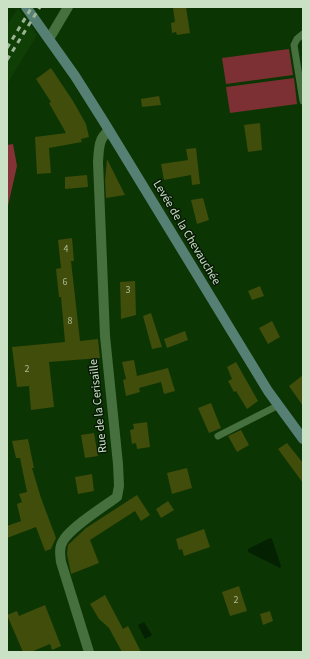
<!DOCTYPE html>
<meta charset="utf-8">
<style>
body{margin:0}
#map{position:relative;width:310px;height:659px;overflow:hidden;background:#0c3504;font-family:"Source Sans 3",sans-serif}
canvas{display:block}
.frame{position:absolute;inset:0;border:8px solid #cae1c6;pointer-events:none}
</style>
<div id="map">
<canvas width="310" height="659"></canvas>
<div class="frame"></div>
</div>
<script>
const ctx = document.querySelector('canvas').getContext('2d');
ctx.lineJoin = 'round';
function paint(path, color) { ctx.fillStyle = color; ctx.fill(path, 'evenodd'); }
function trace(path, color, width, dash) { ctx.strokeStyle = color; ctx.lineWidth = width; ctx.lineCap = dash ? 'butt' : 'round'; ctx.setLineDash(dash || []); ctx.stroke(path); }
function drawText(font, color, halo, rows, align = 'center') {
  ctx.font = font + ' "Source Sans 3",sans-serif'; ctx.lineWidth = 3; ctx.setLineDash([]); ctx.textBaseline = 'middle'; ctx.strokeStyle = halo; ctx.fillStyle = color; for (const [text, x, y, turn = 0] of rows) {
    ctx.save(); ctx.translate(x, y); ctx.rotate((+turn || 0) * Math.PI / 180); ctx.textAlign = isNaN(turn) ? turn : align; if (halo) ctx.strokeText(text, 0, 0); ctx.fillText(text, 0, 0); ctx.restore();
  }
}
const built = new Path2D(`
 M18 8 37 35 7 84V25Z`);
const green = new Path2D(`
 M289 49 293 75 226 84 222 58Z
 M294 78 297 104 230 113 226 87Z`);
const forest = new Path2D(`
 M13 144 17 166 7 210V145Z`);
const water = new Path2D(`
 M270 538 272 539 281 566 280 568 248 552V549Z
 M144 622 152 635 145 639 138 625Z`);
const building = new Path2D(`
 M181 7H186L190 33 177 35 176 32 172 33 171 23 175 22 173 8Z
 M51 68 73 101 86 124 89 137 81 139 82 142 49 148 51 173 37 174 35 137 66 133 49 103 51 102 36 79Z
 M159 96 161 105 142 107 141 99Z
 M260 123 262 150 248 152 244 125Z
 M196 148 200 184 192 185 191 175 164 180 161 164 188 160 186 149Z
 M107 159 125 195 106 198 105 181Z
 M87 175 88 187 65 189V177Z
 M203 198 209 220 197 224 191 200Z
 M72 238 74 261H71L80 341 98 339 100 358 49 362 54 407 31 410 29 386 17 387 12 347 65 342 61 297H59L56 269 61 268 58 240Z
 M135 281 136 315 121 319 120 282Z
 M260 286 264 296 252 300 248 291Z
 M151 313 162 347 152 349 143 316Z
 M272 321 280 337 268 344 259 328Z
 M185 331 188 340 167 348 164 339Z
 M134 360 137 376 168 368 175 391 164 394 161 382 139 388 140 392 126 396 123 380 126 379 122 362Z
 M236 362 258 401 247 409 236 391 234 392 228 381 232 379 227 367Z
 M303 375V406L289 386Z
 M211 403 221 428 209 433 198 408Z
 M147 422 150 447 137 449 136 443 132 444 130 430 134 429 133 424Z
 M241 430 249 445 237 452 228 436Z
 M94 433 98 456 85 458 81 435Z
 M28 439 34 468H32L41 498 56 538 51 549 45 551 36 527 7 538V526L21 521 17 504 22 502 19 494 27 492 20 458H16L12 441Z
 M287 443 303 463V483L278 449Z
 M187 468 192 488 172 494 167 473Z
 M92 474 94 491 78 494 75 477Z
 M137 495 150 515 141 521 135 511 90 540 99 563 71 574 67 554 68 545 86 528Z
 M168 501 174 510 161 518 156 509Z
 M204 529 210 547 184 556 182 549 179 550 176 539Z
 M239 586 247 611 230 616 222 592Z
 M105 595 123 629 128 626 141 652H122L109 628 99 619 90 604Z
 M45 605 61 646 52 650 50 644 31 652H23L7 615 17 611 19 616Z
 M270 611 273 621 263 625 260 614Z`);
const lane = new Path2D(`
 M303 101 294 45 297 39 303 34
 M218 436 279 405`);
const street = new Path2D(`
 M49 39 68 7
 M89 652 61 562C60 554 59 547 63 541 70 528 104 506 117 497L119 486 118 464 105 336 98 162C99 150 98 138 109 131`);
const secondary = new Path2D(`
 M26 7 75 76 104 122 268 391 303 439`);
const rail = new Path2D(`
 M7 48 32 7
 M7 60 40 7`);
const numberNames = [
 ["4",66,250],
 ["6",65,283],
 ["3",128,291],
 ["8",70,322],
 ["2",27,370],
 ["2",236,601]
];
const streetNames = [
 ["Levée de la Chevauchée",186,233,59],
 ["Rue de la Cerisaille",99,406,-96]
];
paint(built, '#103f06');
paint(green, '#7d3033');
paint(forest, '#853236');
paint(water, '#042101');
paint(building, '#404d0b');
trace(lane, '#47703f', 7);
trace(street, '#47703f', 10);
trace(secondary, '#578074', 10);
trace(rail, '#99b494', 3, [5, 5]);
drawText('10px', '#a8bc97', null, numberNames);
drawText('12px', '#cae1c6', '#071805', streetNames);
</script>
